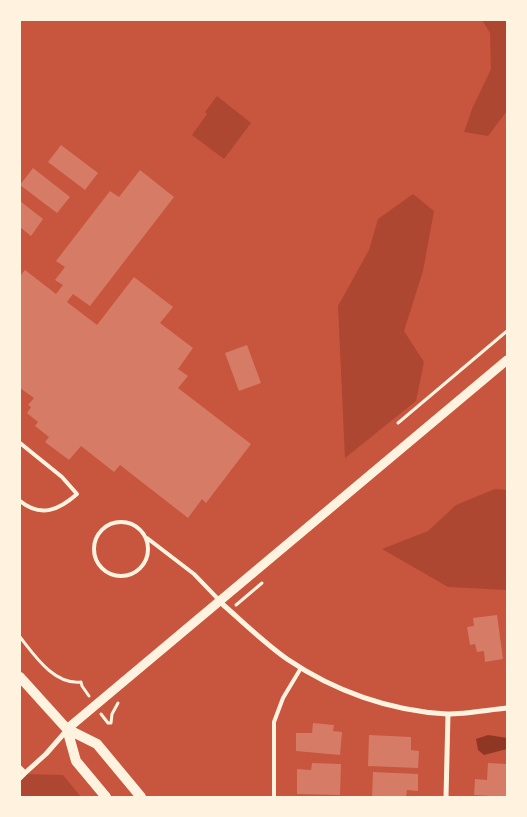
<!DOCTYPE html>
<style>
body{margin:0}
#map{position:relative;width:527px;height:817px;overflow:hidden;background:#c8553d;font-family:Cabin,sans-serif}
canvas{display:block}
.frame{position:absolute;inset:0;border:21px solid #fff3e0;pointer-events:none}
</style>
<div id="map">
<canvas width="527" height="817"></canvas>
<div class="frame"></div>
</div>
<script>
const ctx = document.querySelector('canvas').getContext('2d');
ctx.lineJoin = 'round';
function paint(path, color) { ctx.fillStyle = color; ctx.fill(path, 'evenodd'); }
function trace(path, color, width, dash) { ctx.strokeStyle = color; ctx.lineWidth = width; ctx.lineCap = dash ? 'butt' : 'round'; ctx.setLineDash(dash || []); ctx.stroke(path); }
const green = new Path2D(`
 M482 20H507V111L488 136 464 132 472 109 491 69 490 33Z
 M217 96 251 123 224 159 192 135 207 114 205 112Z
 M413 194 434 211 423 271 404 331 424 362 416 401 345 458 338 306 369 250 378 219Z
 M495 489 507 490V590L448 587 382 549 428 531 456 505Z
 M20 774 63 775 81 797H20Z`);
const water = new Path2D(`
 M488 735 507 738V749L484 755 478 750 476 739Z`);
const building = new Path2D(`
 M61 145 98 173 85 190 48 162Z
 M33 168 70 197 57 213 20 185Z
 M140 170 174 197 90 306 73 294 67 302 97 325 134 277 173 307 160 323 193 348 178 369 188 376 178 388 251 444 206 503 202 499 188 518 120 465 114 472 81 446 69 460 45 442 49 437 35 426 38 422 27 413 31 407 28 405 34 398 20 388V276L25 270 56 294 63 285 55 280 65 267 56 261 110 191 119 197Z
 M20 201 43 219 31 236 20 227Z
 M247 345 261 383 239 391 225 353Z
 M497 615 503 659 485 662 484 651 477 652 475 644 470 645 467 627 474 626 473 618Z
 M313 723 334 725 333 731 342 732 340 755 296 751V733H312Z
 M369 735 411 737V750L419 751 418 768 368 766Z
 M312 763 341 764 340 795 297 794V769L311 770Z
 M488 763 507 764V797L474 795 475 779 487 780Z
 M373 772 418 774V791L407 790 406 797H372Z`);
const path = new Path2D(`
 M398 423 507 331
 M236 605 262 583
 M20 637C35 656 54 685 81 682L82 686 89 696
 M101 714 108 723H111L112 714 118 703`);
const service = new Path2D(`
 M20 443 62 477 77 494C59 510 41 518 20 501
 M94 549a27 27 0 1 1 54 0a27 27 0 1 1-54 0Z
 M147 538 194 574 219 600
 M274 797V722L283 698 301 668`);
const minor = new Path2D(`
 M220 602C242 621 263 642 287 659 334 691 390 711 447 714 466 714 487 710 507 708
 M20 768 25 773 46 754 67 730
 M20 778 25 773
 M446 797 448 714`);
const tertiary = new Path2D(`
 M67 729 507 360`);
const secondary = new Path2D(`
 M20 677 67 729 97 744 141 797
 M67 729 76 761 106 797`);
paint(green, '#ae4732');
paint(water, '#8f3625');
paint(building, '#d67c66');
trace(path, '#fff3e0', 3);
trace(service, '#fff3e0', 4);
trace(minor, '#fff3e0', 5);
trace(tertiary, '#fff3e0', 9);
trace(secondary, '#fff3e0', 10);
</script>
